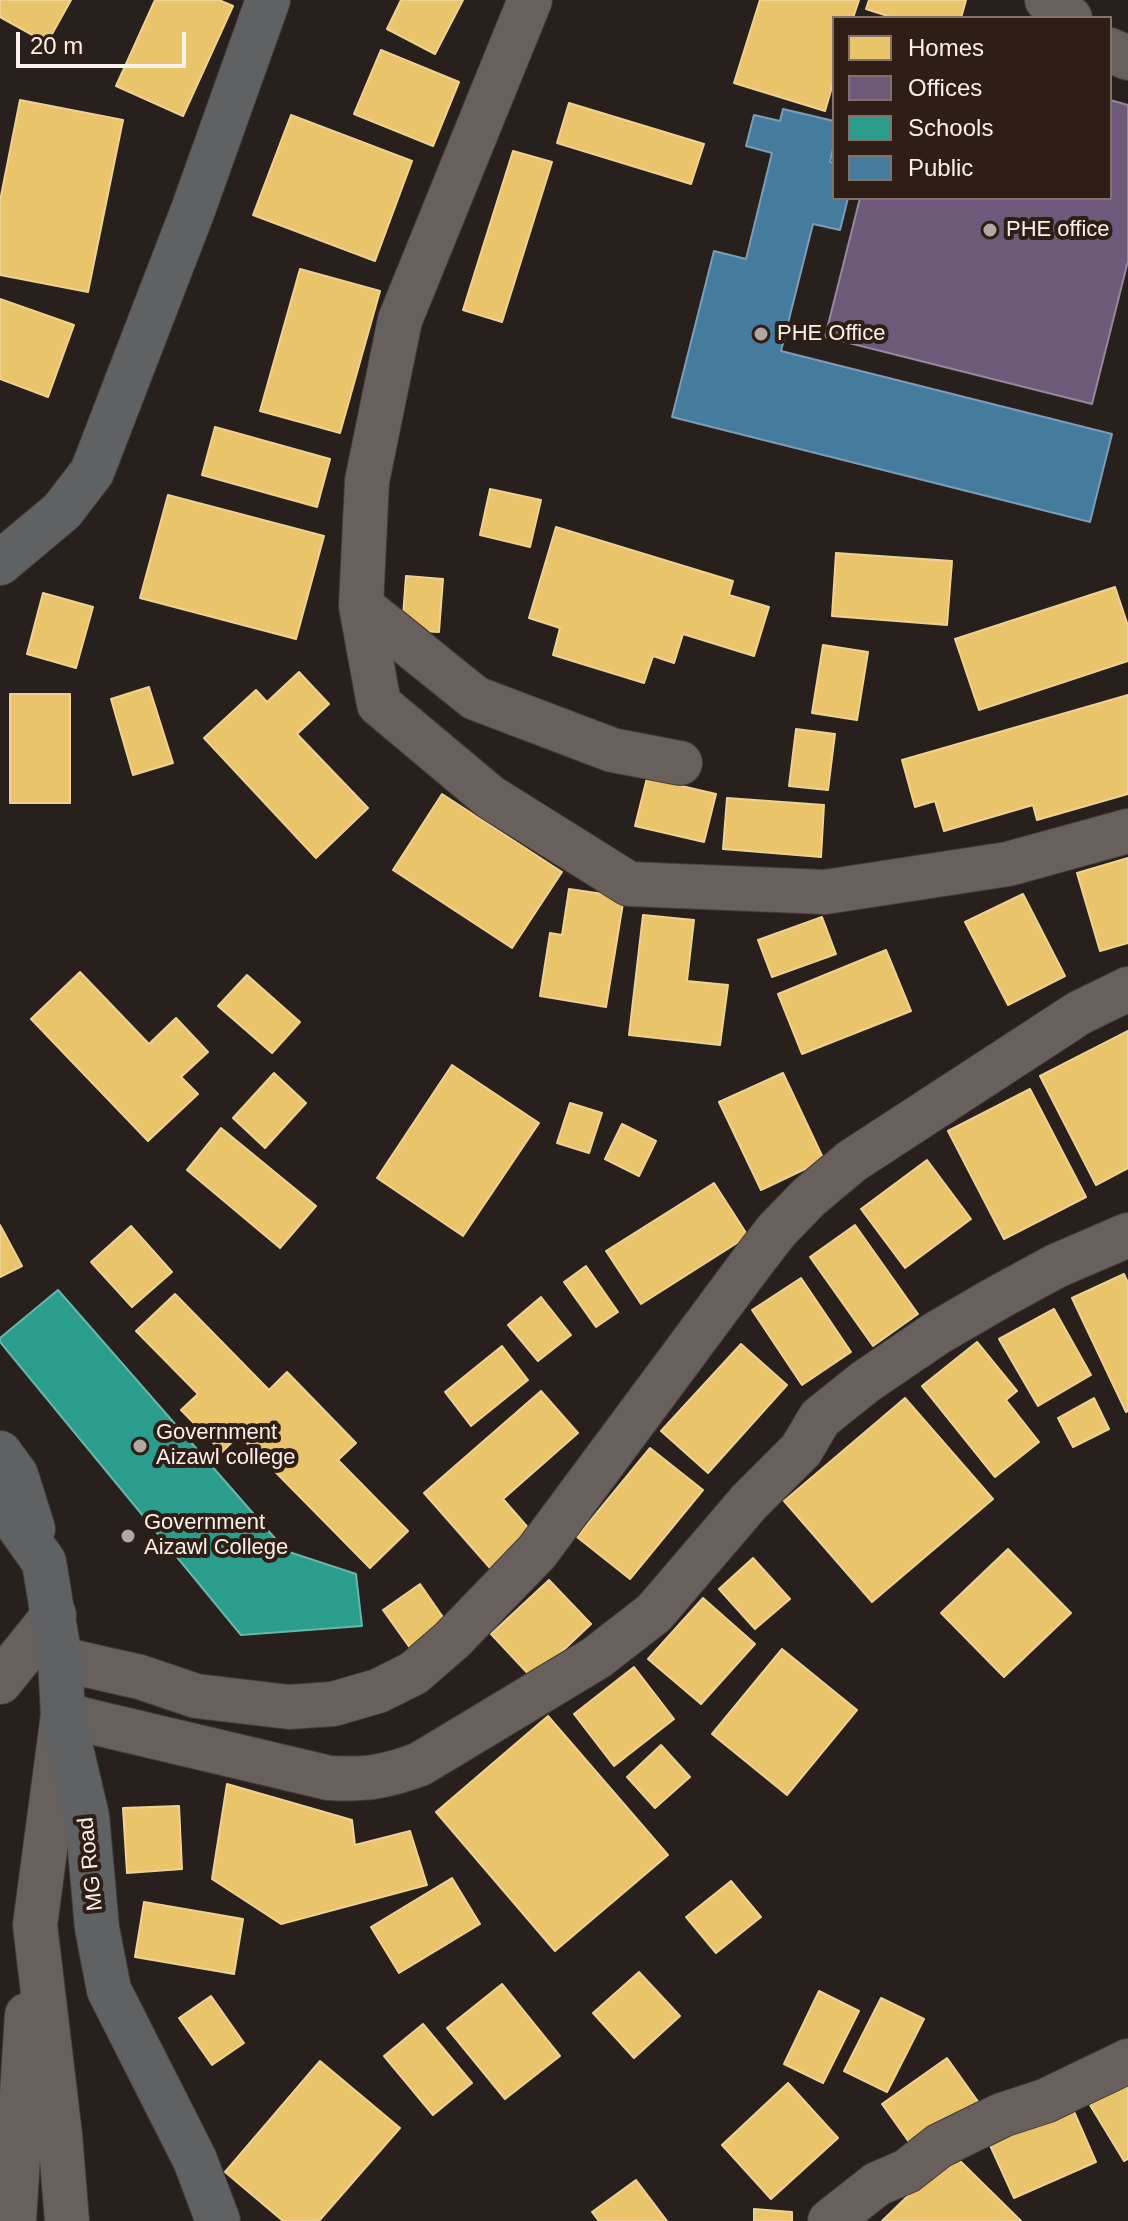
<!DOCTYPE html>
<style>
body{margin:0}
#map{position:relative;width:1128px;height:2221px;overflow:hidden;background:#28201c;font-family:Arial,sans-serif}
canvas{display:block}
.legend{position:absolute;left:832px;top:16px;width:280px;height:184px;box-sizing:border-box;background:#2e1e16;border:2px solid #81726b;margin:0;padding:10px 14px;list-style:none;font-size:24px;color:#fdf1eb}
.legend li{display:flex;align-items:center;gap:16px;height:40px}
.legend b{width:40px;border:2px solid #81726b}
.scale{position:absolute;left:16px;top:32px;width:170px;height:36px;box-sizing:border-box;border:4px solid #fdf1eb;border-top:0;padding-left:10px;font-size:24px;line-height:28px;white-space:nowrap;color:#fdf1eb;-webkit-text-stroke:6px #2e1e16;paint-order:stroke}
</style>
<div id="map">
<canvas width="1128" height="2221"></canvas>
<ul class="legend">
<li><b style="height:22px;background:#e9c46a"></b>Homes</li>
<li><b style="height:22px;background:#6d597a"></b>Offices</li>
<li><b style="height:22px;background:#2a9d8f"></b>Schools</li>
<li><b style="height:22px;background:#457b9d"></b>Public</li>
</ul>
<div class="scale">20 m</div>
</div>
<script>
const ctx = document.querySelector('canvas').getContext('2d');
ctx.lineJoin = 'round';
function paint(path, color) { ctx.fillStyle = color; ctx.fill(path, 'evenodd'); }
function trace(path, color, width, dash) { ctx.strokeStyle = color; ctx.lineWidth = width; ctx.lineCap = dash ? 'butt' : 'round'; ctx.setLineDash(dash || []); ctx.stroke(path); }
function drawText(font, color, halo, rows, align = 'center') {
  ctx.font = font + ' Arial,sans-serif'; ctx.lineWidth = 8; ctx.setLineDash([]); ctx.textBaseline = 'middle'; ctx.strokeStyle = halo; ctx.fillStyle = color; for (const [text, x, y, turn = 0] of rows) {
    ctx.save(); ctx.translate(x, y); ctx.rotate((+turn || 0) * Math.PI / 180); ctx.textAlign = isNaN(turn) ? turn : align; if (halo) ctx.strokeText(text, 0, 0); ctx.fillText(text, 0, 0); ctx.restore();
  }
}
const homes = new Path2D(`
 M0 0H71L47 43 0 17Z
 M155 0H219L233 6 183 116 116 86Z
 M401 0H463L435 54 387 29Z
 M760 0H859L853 18H834V80L825 111 734 83Z
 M869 0H966L961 18H894L866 9Z
 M381 50 459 82 433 146 354 114Z
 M20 100 123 120 88 292 0 275V201Z
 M569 103 704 144 691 184 557 143Z
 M291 115 412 161 375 261 253 215Z
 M513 151 552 162 502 322 463 310Z
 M300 269 380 291 340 433 260 411Z
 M0 299 74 325 48 397 0 379Z
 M215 427 330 459 317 507 202 475Z
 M490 489 541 500 530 547 480 535Z
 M168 495 324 536 296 639 140 598Z
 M556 527 733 581 729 595 769 607 754 656 683 634 674 663 653 656 644 683 553 655 560 628 529 618Z
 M836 553 952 561 947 625 832 616Z
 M406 576 443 579 439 632 402 630Z
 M1115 587 1128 626V661L979 710 955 639Z
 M43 593 93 607 76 668 27 654Z
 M823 645 868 652 857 720 812 713Z
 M299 672 329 704 297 734 368 808 316 858 204 738 256 690 267 702Z
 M149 687 173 763 133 775 111 699Z
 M10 694H70V803H10Z
 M1128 695V794L1037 820 1033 805 944 831 935 801 915 807 902 760Z
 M796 729 835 734 828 790 789 786Z
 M647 778 716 794 704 842 635 826Z
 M442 794 562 872 512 948 393 870Z
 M727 798 824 805 821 857 723 849Z
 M1128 858V943L1100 951 1077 873Z
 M569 889 624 897 606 1007 540 996 550 933 562 935Z
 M1023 894 1065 976 1008 1005 965 922Z
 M643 915 694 920 687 981 728 985 720 1045 629 1035Z
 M822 917 836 954 772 977 758 940Z
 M886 950 911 1011 802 1054 778 994Z
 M80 972 149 1044 176 1018 208 1052 181 1077 198 1094 148 1141 31 1019Z
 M247 975 300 1022 272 1053 218 1006Z
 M1128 1031V1168L1096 1185 1040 1076Z
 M452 1065 539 1123 463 1236 377 1178Z
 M274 1073 306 1103 265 1148 233 1118Z
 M783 1073 824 1160 761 1190 719 1102Z
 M1030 1089 1086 1197 1004 1239 948 1131Z
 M570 1103 602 1113 589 1153 557 1143Z
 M622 1124 656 1141 639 1176 605 1159Z
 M221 1128 316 1206 280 1248 187 1170Z
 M927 1160 971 1219 905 1268 861 1209Z
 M714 1183 748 1236 641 1304 606 1251Z
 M0 1225 22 1266 0 1277Z
 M855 1225 918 1314 873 1346 810 1257Z
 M131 1226 172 1272 132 1307 91 1262Z
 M586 1266 618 1312 596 1327 564 1282Z
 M1124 1274 1128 1283V1411L1126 1412 1072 1298Z
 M801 1278 851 1352 802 1385 752 1310Z
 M175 1294 269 1390 287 1372 356 1443 338 1460 408 1531 370 1568 239 1435 222 1452 181 1410 198 1394 136 1331Z
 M541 1297 571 1335 538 1361 508 1325Z
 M1054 1309 1091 1375 1038 1406 999 1339Z
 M977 1342 1017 1391 1006 1400 1039 1442 995 1477 922 1386Z
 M741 1344 787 1385 708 1473 661 1431Z
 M502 1346 528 1380 471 1426 445 1392Z
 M541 1391 578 1433 503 1499 531 1531 490 1568 424 1493Z
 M905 1398 993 1499 872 1602 784 1501Z
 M1094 1398 1109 1429 1073 1447 1058 1418Z
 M650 1448 703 1490 630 1579 577 1537Z
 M1008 1549 1071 1613 1004 1677 941 1613Z
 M753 1558 790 1599 755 1629 719 1589Z
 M549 1580 591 1624 533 1679 491 1634Z
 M420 1584 447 1623 410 1648 383 1610Z
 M703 1598 755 1644 701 1704 648 1659Z
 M782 1649 857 1710 787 1795 712 1734Z
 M634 1667 674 1719 614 1766 574 1714Z
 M548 1716 668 1855 555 1951 436 1812Z
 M661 1745 690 1777 655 1808 627 1777Z
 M227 1784 352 1820 355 1845 410 1831 427 1885 281 1924 212 1879Z
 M179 1806 182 1869 127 1873 123 1808Z
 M452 1878 480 1924 399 1973 371 1927Z
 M731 1881 761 1917 716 1953 686 1917Z
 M144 1902 243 1919 234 1974 135 1957Z
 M639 1972 680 2016 634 2058 593 2013Z
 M502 1984 560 2056 505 2099 447 2028Z
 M819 1991 859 2011 823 2083 784 2064Z
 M211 1996 244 2043 212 2065 179 2018Z
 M881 1998 924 2019 887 2092 844 2071Z
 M423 2024 472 2083 433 2115 384 2056Z
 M947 2058 979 2103 914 2149 882 2104Z
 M320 2061 400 2128 319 2221H283L225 2172Z
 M788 2083 838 2138 771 2199 722 2145Z
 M1128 2084V2159L1124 2161 1090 2105Z
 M1072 2107 1096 2162 1014 2198 989 2143Z
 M952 2153 1021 2221H882Z
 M636 2180 667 2221H599L592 2212Z
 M754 2209 792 2212V2221H754Z`);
const offices = new Path2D(`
 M1110 100 1128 105V261L1092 404 825 337 860 198H1110Z`);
const schools = new Path2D(`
 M58 1290 286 1551 356 1574 362 1626 241 1635 0 1342V1338Z`);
const public = new Path2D(`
 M783 109 834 121V144L830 162 834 163V198H848L840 230 813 224 781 351 1112 434 1090 522 672 417 714 251 746 259 772 153 746 146 754 115 780 121Z`);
const minor = new Path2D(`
 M530 0 400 320 367 481 361 606 379 704 490 797 629 884 825 892 1008 864 1128 831
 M1047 0 1070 18
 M1110 50 1128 58
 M361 606 475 698 612 750 680 763
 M60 1659 140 1677 196 1696 289 1707 333 1704 378 1691 414 1673 452 1640 537 1552 750 1265 777 1230 809 1197 852 1161 1079 1013 1128 989
 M0 1682 54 1615
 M14 2221 27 2015
 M67 2221 60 2135 35 1925 63 1715 329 1778C367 1780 385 1777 420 1764L596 1658 654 1613 749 1502 801 1450 820 1418 865 1382 937 1333 999 1297 1056 1266 1128 1235
 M830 2221 877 2184 907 2171 939 2146 1002 2115 1045 2101 1128 2061`);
const major = new Path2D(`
 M0 563 62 511 92 472 193 210 268 0
 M0 1453 16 1475 33 1529
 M0 1500 44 1562 60 1659 63 1715 87 1816 97 1928 109 1990 195 2160 218 2221`);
const markers = [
 [990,230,8,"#b2a8a3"],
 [761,334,8,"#b2a8a3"],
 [140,1446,8,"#b2a8a3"],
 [128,1536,8,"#b2a8a3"]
];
const poiNames = [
 ["PHE office",1006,230],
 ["PHE Office",777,334],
 ["Government",156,1433],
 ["Aizawl college",156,1458],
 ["Government",144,1523],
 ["Aizawl College",144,1548]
];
const streetNames = [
 ["MG Road",91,1864,-96]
];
paint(homes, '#e9c46a');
trace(homes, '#efd291', 2);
paint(offices, '#6d597a');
trace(offices, '#98879c', 2);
paint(schools, '#2a9d8f');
trace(schools, '#69b6ab', 2);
paint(public, '#457b9d');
trace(public, '#7c9eb4', 2);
trace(minor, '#443c39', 46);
trace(major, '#443c39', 46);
trace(minor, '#67605d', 44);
trace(major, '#5f6162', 44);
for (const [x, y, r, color] of markers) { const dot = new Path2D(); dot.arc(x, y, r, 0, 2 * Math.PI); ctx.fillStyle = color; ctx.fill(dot); trace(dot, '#2e1e16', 3); }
drawText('22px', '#fdf1eb', '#2e1e16', poiNames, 'left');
drawText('22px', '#fdf1eb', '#2e1e16', streetNames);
</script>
